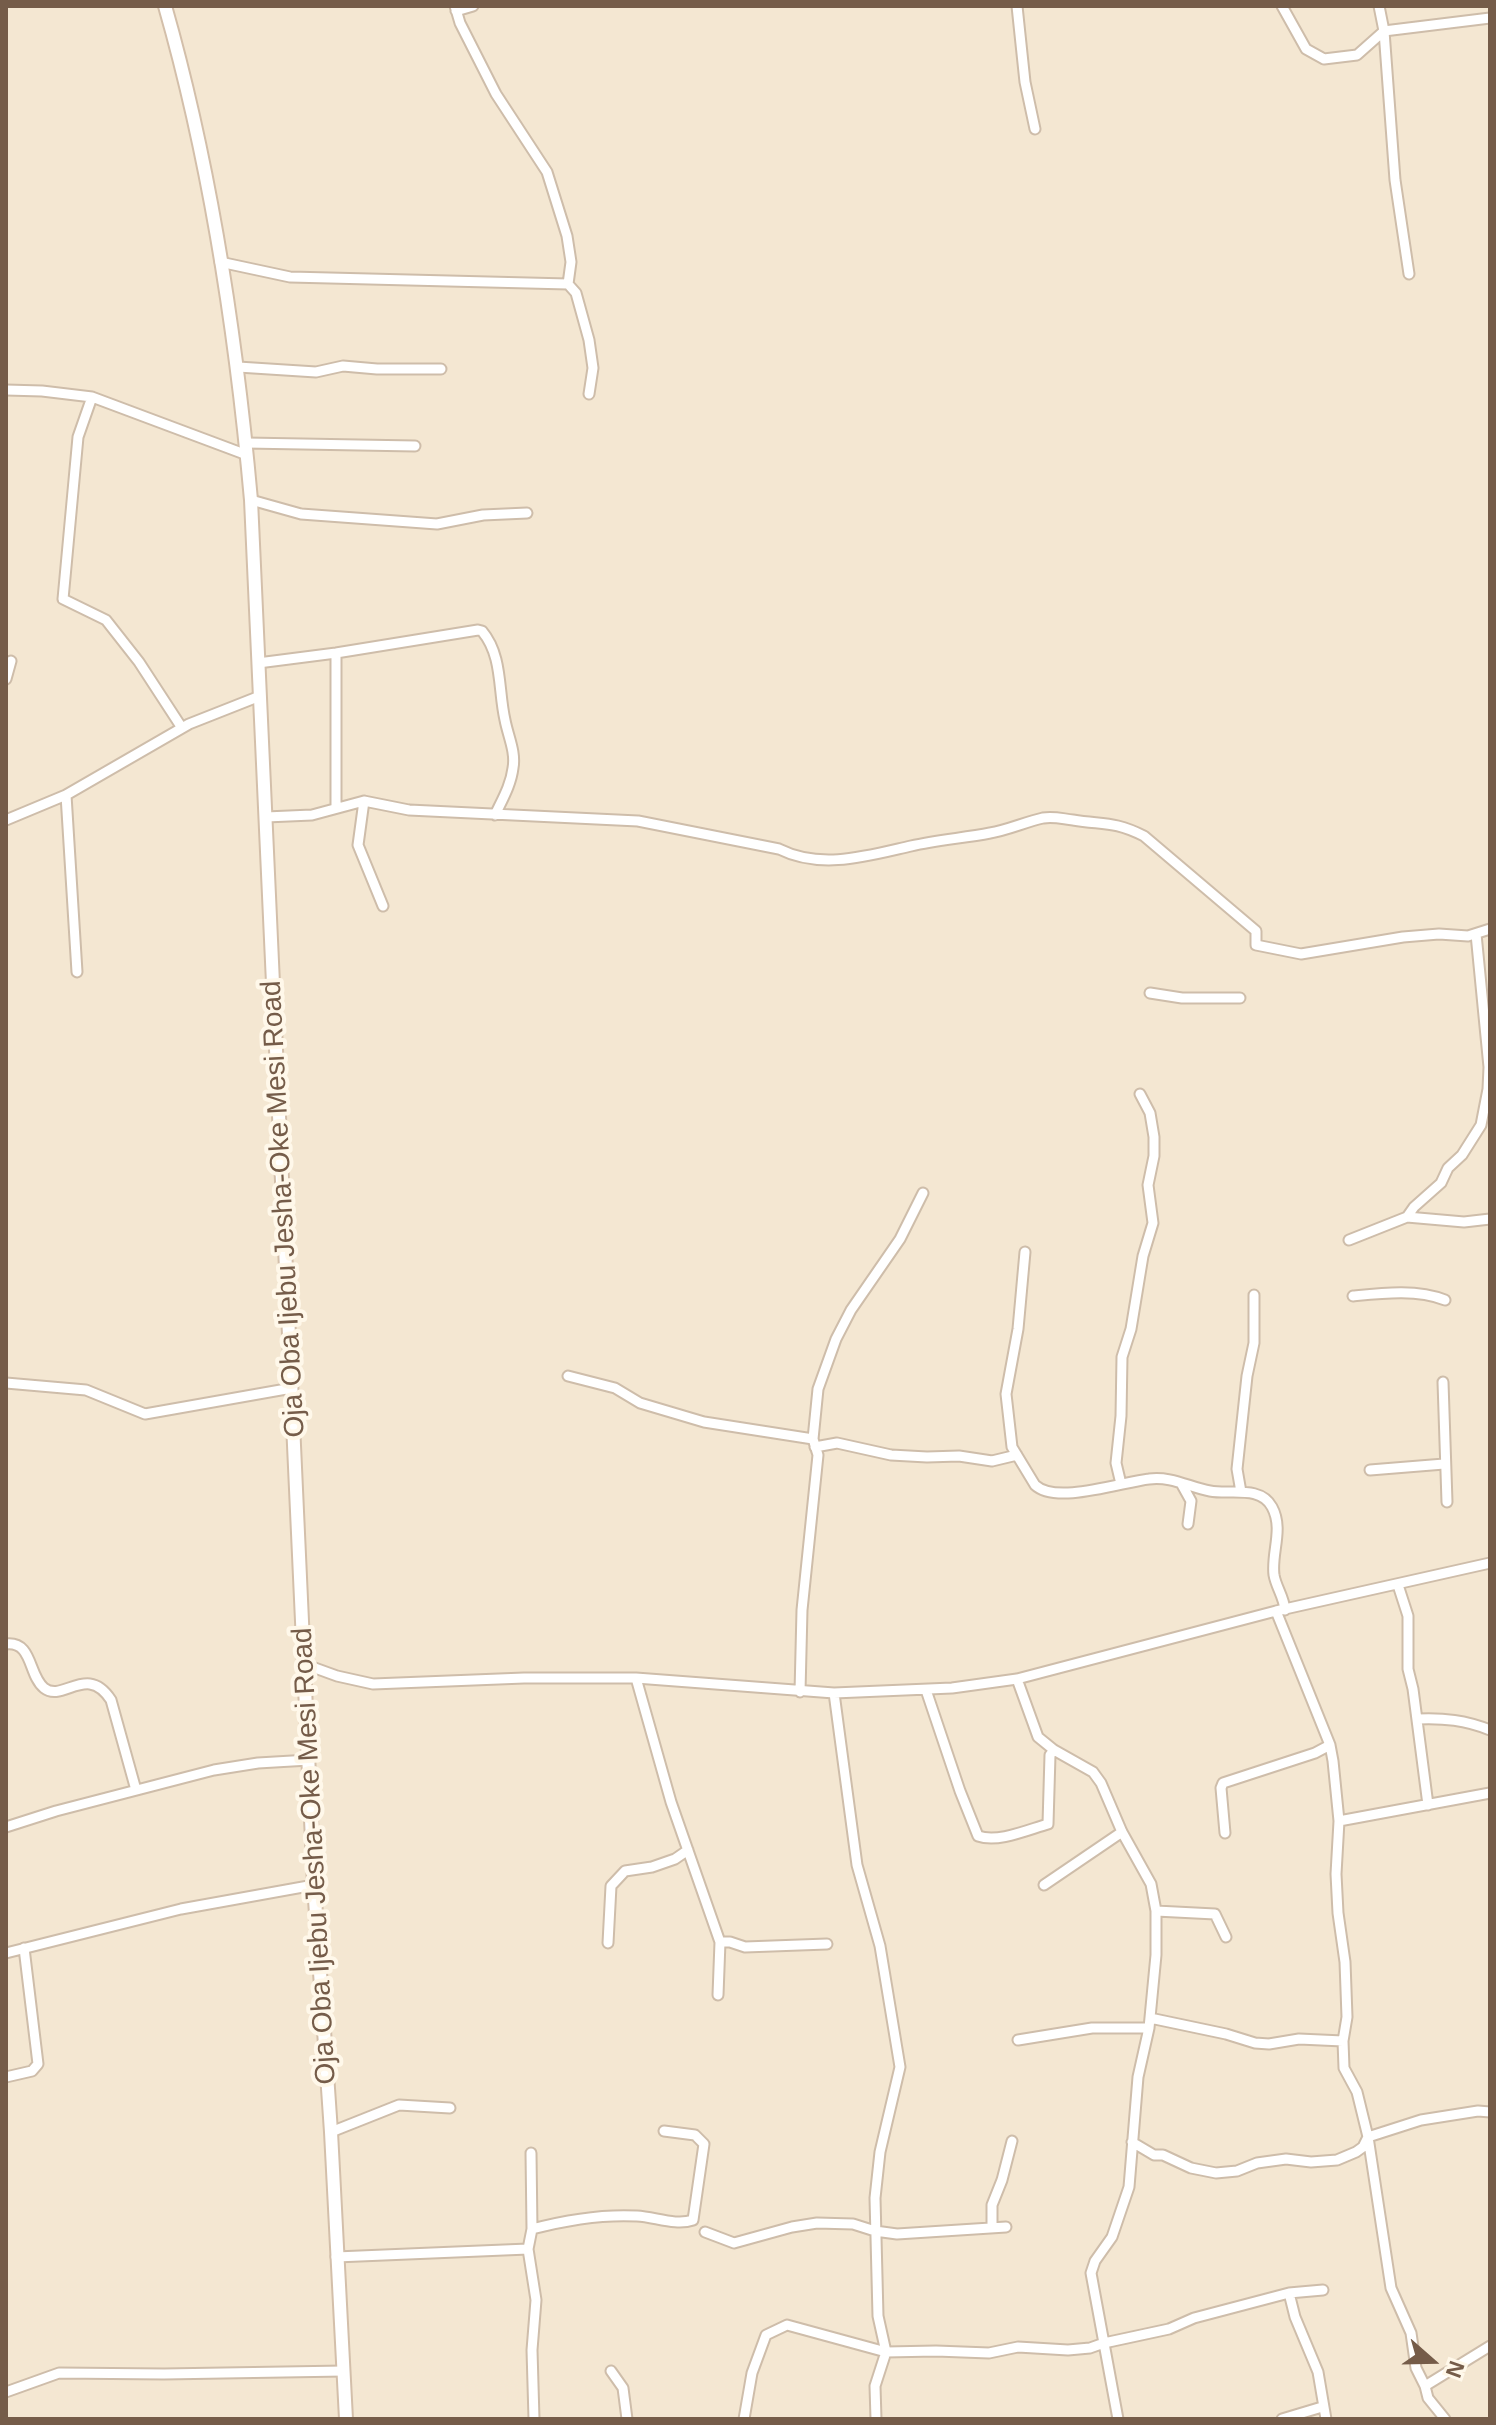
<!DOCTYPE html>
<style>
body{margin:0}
#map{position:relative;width:1496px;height:2425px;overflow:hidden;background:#fcf5e4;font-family:Arial,sans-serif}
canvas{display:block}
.frame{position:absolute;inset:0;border:8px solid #755c49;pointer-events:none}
.north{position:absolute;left:1392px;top:2321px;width:80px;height:80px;-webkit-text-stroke:6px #fff8ea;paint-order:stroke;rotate:110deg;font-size:22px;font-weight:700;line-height:32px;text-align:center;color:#755c49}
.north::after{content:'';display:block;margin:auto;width:28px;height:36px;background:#755c49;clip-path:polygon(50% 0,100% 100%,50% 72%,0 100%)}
</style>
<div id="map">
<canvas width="1496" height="2425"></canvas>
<div class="frame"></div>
<div class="north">N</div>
</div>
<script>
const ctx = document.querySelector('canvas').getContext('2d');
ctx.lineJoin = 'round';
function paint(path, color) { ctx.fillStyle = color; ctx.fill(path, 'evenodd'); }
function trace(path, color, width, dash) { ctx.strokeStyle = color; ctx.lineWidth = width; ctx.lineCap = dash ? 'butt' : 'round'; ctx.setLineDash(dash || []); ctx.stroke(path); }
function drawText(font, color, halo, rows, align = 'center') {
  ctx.font = font + ' Arial,sans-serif'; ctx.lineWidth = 8; ctx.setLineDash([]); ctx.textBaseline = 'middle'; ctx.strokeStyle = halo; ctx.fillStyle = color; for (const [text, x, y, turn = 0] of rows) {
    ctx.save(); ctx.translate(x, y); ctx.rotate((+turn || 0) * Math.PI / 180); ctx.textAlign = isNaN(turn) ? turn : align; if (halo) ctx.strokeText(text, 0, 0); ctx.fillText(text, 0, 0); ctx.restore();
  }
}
const residential = new Path2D(`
 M6 6H1490V2419H6Z`);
const street = new Path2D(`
 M455 6 460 23 496 94 547 172 567 236 571 262 568 284
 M1017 6 1025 82 1035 129
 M1282 6 1306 49 1324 59 1357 55 1384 31 1395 180 1409 274
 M1379 6 1384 31 1490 18
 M456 11 473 6
 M220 262 290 277 568 284 576 293 589 340 593 368 589 394
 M238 367 316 372 343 366 377 369H441
 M6 390 42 391 92 397 247 455
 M92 397 78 437 63 599 106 620 139 662 182 728
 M246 443 415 446
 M251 500 301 514 437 524 483 515 527 513
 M336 653V808
 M258 663 336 653 478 630 482 631C503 656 498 690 505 720 508 736 516 752 513 768 511 785 502 800 495 815
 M6 679 11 661
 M364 801 358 845 383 906
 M266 817 312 815 364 801 409 810 638 821 779 849C821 870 867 856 911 846 937 840 964 838 990 833 1008 830 1025 822 1043 818 1054 816 1063 819 1073 820 1104 825 1114 821 1144 836L1256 931V945L1301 954 1403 937 1439 934 1468 936 1490 929
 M6 820 66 795
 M77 972 66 795 189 724 260 696
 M1150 993 1182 998H1240
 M1407 1217 1414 1207 1441 1183 1448 1168 1462 1155 1481 1125 1488 1089 1489 1067 1476 934
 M1349 1240 1407 1217 1464 1222 1490 1219
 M1025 1252 1018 1329 1006 1394 1012 1447 1035 1485C1056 1505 1122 1482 1149 1479 1171 1476 1189 1487 1210 1491 1230 1495 1260 1485 1272 1507 1284 1529 1271 1553 1274 1575 1276 1587 1284 1597 1285 1610
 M1353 1296C1383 1293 1417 1289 1445 1300
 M568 1376 615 1388 640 1403 704 1422 813 1439 818 1455 802 1610 800 1692
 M1443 1382 1447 1502
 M6 1383 86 1390 145 1414 292 1388
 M813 1439 818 1389 836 1339 851 1310 900 1239 923 1193
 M815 1447 837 1443 891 1455 927 1457 959 1456 992 1461 1017 1455
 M1370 1470 1444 1464
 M1181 1483 1191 1501 1188 1524
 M1121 1484 1116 1463 1121 1416 1122 1357 1131 1329 1143 1256 1153 1223 1148 1185 1154 1156V1137L1150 1113 1140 1094
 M1241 1492 1237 1469 1247 1376 1254 1343V1295
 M1398 1585 1408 1616V1669L1413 1689 1428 1805
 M1276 1611 1330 1745 1333 1761 1339 1821 1336 1874 1338 1913 1345 1962 1347 2017 1343 2041 1344 2068 1357 2092 1368 2137 1391 2288 1411 2333 1416 2368 1425 2386 1428 2398 1445 2419
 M6 1644C33 1641 28 1675 44 1688 63 1703 87 1663 111 1700L136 1790
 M304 1664 337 1676 373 1684 524 1678H636L834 1693 952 1688 1017 1679 1276 1611 1490 1563
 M636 1678 671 1802 720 1942 718 1995
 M1017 1679 1038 1737 1054 1750 1093 1772 1101 1783 1122 1832 1151 1884 1156 1911V1955L1149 2028 1138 2077 1129 2187 1112 2237 1095 2261 1091 2273 1118 2419
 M926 1690 960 1791 978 1836C998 1843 1027 1830 1048 1824L1050 1755 1054 1750
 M834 1693 857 1865 880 1946 900 2067 880 2152 875 2198 878 2316 886 2352 875 2386 876 2419
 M1418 1719C1444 1718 1465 1720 1490 1730
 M1339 1821 1490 1793
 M6 1827 56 1811 214 1770 258 1763 309 1760
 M1225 1833 1221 1788 1223 1783 1315 1753 1330 1745
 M1044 1885 1122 1832
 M1156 1911 1215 1914 1226 1937
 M720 1942H730L745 1947 827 1944
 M608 1943 611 1886 625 1871 652 1867 675 1859 688 1850
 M6 1953 181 1909 314 1885
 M1150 2018 1226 2034 1255 2043 1269 2044 1299 2039 1343 2041
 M1018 2040 1092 2028H1149
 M6 2077 32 2071 38 2064 24 1948
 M331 2132 399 2105 450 2108
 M1132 2142 1154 2155H1163L1191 2168 1216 2173 1237 2171 1257 2163 1286 2159 1311 2162 1337 2160 1356 2152 1363 2147 1368 2137 1421 2120 1478 2111 1490 2112
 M992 2228V2205L1002 2180 1012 2141
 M532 2229C566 2220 601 2214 637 2216 655 2217 676 2226 693 2220L704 2144 695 2135 664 2131
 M705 2232 734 2243 792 2227 817 2223 853 2224 875 2231 897 2234 1006 2227
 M528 2249 536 2300 532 2350 534 2419
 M336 2257 528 2249 532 2229 531 2153
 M1289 2293 1295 2317 1318 2372 1326 2419
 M611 2371 623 2388 627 2419
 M1425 2386 1490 2346
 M6 2392 59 2373 164 2374 344 2371
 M744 2419 752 2373 766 2335 787 2325 886 2352 936 2351 989 2353 1018 2347 1068 2350 1090 2348 1104 2343 1169 2329 1194 2318 1289 2293 1323 2290
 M1282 2419 1322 2407`);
const secondary = new Path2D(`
 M165 6C211 167 236 333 251 500L314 1885 331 2132 346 2419`);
const streetNames = [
 ["Oja Oba Ijebu Jesha-Oke Mesi Road",284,1209,-93],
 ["Oja Oba Ijebu Jesha-Oke Mesi Road",315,1856,-93]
];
paint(residential, '#f4e7d2');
trace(street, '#cebdaa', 13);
trace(secondary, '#d3bfaa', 16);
trace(street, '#fff', 9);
trace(secondary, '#fff', 12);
drawText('28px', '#755c49', '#fff8ea', streetNames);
</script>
